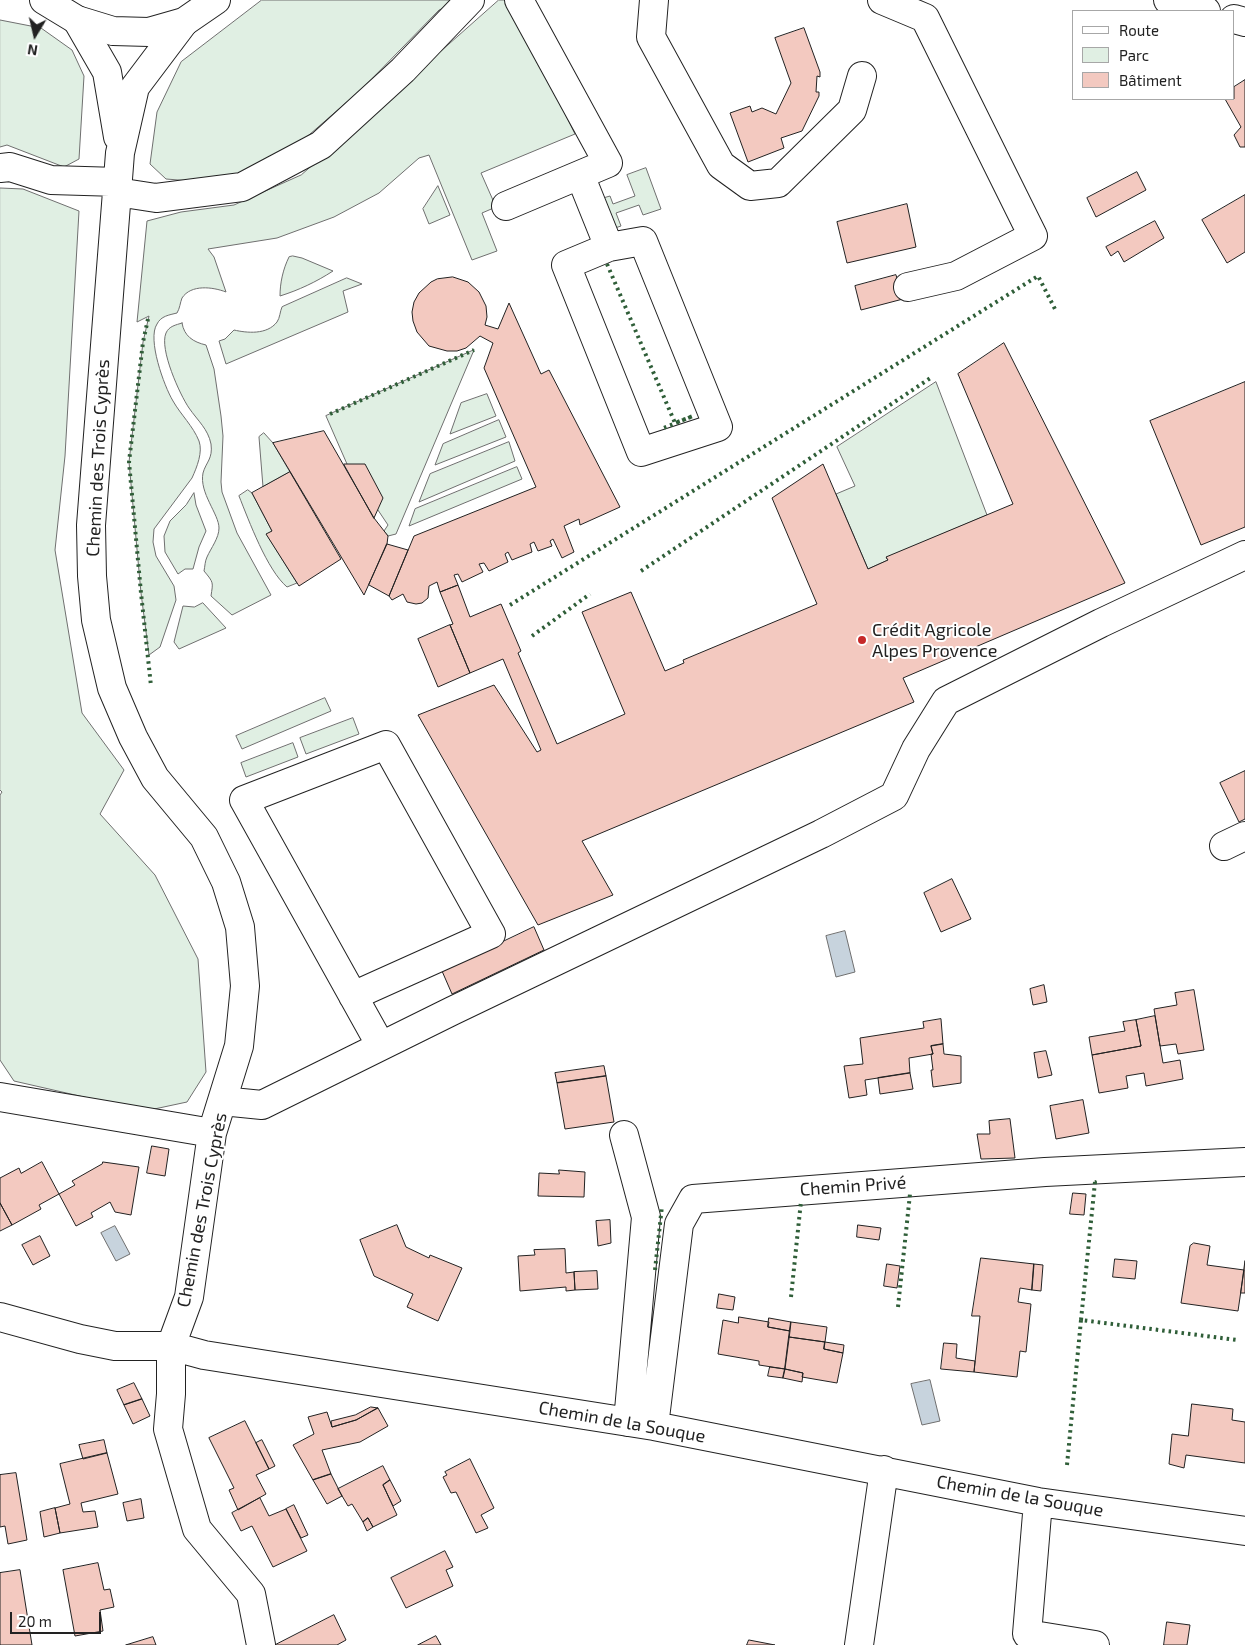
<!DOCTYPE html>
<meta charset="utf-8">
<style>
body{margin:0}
#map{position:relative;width:1245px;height:1645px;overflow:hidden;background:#fff;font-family:"Exo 2",sans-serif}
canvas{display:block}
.legend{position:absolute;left:1072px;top:10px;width:162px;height:90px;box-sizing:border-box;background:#fff;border:1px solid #a7a7a7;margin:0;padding:6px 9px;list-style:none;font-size:15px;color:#222}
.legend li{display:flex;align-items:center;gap:10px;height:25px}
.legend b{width:25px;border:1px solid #a7a7a7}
.north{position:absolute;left:10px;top:10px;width:50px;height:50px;-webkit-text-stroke:4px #fff;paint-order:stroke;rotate:189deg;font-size:14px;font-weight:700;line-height:20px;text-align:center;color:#222}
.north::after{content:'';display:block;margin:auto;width:18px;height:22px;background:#222;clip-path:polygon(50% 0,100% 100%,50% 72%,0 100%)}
.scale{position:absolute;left:10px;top:1612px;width:91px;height:22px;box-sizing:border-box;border:2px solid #222;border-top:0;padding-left:6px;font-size:15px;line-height:18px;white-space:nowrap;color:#222;-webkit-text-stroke:4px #fff;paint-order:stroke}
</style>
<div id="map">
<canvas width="1245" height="1645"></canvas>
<ul class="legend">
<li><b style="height:6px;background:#fff"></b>Route</li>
<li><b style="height:14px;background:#e0efe3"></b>Parc</li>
<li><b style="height:14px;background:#f3c9c0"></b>Bâtiment</li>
</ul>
<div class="north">N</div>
<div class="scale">20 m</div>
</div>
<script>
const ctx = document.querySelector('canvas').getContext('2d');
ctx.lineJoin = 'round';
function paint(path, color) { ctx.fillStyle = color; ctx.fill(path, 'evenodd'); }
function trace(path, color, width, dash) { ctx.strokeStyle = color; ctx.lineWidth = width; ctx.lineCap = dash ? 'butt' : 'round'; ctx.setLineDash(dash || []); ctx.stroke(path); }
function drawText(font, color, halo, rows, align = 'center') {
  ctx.font = font + ' "Exo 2",sans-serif'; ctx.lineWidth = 4; ctx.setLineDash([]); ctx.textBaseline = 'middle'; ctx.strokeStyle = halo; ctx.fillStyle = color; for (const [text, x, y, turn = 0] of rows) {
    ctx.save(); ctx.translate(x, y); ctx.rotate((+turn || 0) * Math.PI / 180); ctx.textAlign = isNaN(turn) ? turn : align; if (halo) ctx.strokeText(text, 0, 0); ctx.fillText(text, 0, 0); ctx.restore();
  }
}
const green = new Path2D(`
 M262 0H464L439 10 363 88 294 148 241 174 191 181 166 179 150 164 157 112 181 62Z
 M499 0H505L513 7 575 134 481 173 496 207 482 213 497 251 472 260 429 155 419 158 379 193 334 217 277 238 208 249 214 257 226 292C213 287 191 284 182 298 180 303 180 308 177 313 169 315 161 316 157 324 147 339 164 386 173 401 181 415 193 426 199 441 203 452 197 467 192 478L154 529 153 542 156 556 174 586 176 600 160 647 149 655 141 593 129 462 143 342 149 316 137 322 147 221 181 212 234 205 301 175Z
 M0 20 41 28 72 50 84 76 79 159 64 167 7 145 0 147Z
 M646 168 661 209 643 215 639 205 616 213 621 226 615 228 603 198 610 196 613 204 635 196 627 175Z
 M438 186 450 215 429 224 423 209Z
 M0 188 23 189 79 211 65 456 55 550 82 713 124 770 100 814 155 875 198 959 206 1072 187 1102 145 1111 14 1081 0 1060V795L2 792 0 790Z
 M293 256 302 258 333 271C316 282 299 290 280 296 280 283 283 269 289 257Z
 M347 278 362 284 343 291 348 312 226 364 219 341 225 339 234 330C247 333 267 335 277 322 280 318 280 311 282 307Z
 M182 323C184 336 193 342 206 345L214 369 221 416 223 436 221 482 222 492 237 533 271 595 232 615 211 596C213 582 214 583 204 571 205 566 205 561 207 557 211 548 219 538 219 528 219 514 199 493 203 473 206 462 213 459 211 444 208 429 198 421 189 408 180 395 159 349 166 333 169 326 176 325 182 323Z
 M474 350 396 534 388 536 384 531 388 525 347 464 326 416Z
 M936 382 987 515 886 558 888 560 868 569 836 494 855 486 837 447Z
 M487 394 496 416 450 434 461 403Z
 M499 420 506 437 435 465 443 444Z
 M264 433 273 443 290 472 263 487 259 437Z
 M509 442 515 461 419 502 430 474Z
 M517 467 522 479 409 526 415 509Z
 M248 490 252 493 272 531 267 535 297 583 287 587C267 570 249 521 239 496Z
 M194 493 196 505 206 531 199 547 193 569H185L178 574 165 552 164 536 170 521 186 505Z
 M203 603 226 628 179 649 174 642 183 606 194 607Z
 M325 698 331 711 242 749 236 736Z
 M353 718 359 734 306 754 300 738Z
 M293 743 298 757 246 777 241 763Z`);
const water = new Path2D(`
 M845 931 855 972 836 977 826 936Z
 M115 1226 130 1254 116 1261 101 1233Z
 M930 1380 940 1421 922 1425 911 1384Z`);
const building = new Path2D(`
 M804 28 820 72V77L817 76 816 92H819V96L802 131 781 138 784 148 748 162 730 113 750 106 752 112 762 108 776 114 791 83 775 38Z
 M1245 80V147H1240L1234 135 1241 127 1225 99H1234V87Z
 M1137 172 1146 190 1096 217 1087 198Z
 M1245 195V252L1227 263 1202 220Z
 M907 204 916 247 847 263 837 222Z
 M1155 221 1164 238 1124 262 1118 251 1111 256 1106 247Z
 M896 275 903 299 861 310 855 286Z
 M453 277 468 282 479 292 486 306 487 317 485 325 498 329 509 303 541 374 549 370 620 507 580 525 579 519 564 526 574 552 562 558 553 539 550 541 552 546 538 551 534 542 530 544 532 552 512 560 508 552 505 554 508 562 489 571 484 563 479 564 483 572 462 582 458 574 454 575 458 585 440 592 437 582 429 586 428 598 422 603 416 604 407 602 403 594 392 600 389 596 414 536 536 487 484 368 493 343 480 336 466 348 457 351H447L429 346 417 332 413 321 412 312 414 302 419 293 431 282 437 279Z
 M1004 343 1125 583 903 678 914 702 582 841 613 895 538 925 418 715 494 685 537 752 541 750 503 659 470 673 450 625 453 624 440 592 458 585 470 617 501 604 521 651 518 653 557 744 625 714 582 612 631 592 665 671 684 663 683 660 817 604 772 498 823 464 868 569 888 560 886 557 1013 504 958 374Z
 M1245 382V527L1201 545 1150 421Z
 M324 431 374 518 388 536 387 544 364 595 273 443Z
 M344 464H365L383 498 374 518Z
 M290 472 341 559 299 586 266 534 272 531 252 493Z
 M387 544 408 550 389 596 369 585Z
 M450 625 470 673 438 687 418 639Z
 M1245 771V819L1239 822 1220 783Z
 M952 879 971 919 941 932 924 893Z
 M534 927 544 950 452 994 442 971Z
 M1044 985 1047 1002 1033 1005 1030 989Z
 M1194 990 1204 1050 1178 1054 1176 1044 1160 1046 1154 1009 1177 1005 1175 993Z
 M1155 1016 1163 1063 1180 1060 1183 1079 1146 1086 1144 1073 1126 1076 1128 1088 1099 1093 1092 1055 1141 1046 1136 1020Z
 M941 1019 943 1044 931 1046 933 1054 909 1058 910 1073 865 1080 867 1095 849 1098 844 1066 863 1064 860 1038 924 1028 923 1022Z
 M1136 1020 1141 1046 1092 1055 1089 1037 1125 1031 1123 1022Z
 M943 1044 944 1054 961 1056V1083L933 1087 931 1070H933L931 1054H933L931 1046Z
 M1046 1051 1052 1075 1038 1078 1034 1053Z
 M604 1066 606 1076 557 1083 555 1073Z
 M910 1073 913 1089 880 1094 878 1078Z
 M606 1076 614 1122 565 1129 557 1083Z
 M1083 1100 1089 1133 1056 1139 1050 1106Z
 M1010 1119 1015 1158 981 1159 977 1134H990L989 1121Z
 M152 1146 169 1149 165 1176 147 1173Z
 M42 1162 59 1194 39 1205 41 1209 12 1225 0 1203V1178L19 1168 21 1173Z
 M103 1162 139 1167 131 1215 115 1212 110 1202 91 1213 93 1217 76 1226 59 1194 75 1185 72 1181 102 1164Z
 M559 1170 585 1172 584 1197 538 1196 539 1173 559 1174Z
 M1073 1193 1086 1194 1084 1215 1070 1214Z
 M0 1203 12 1225 0 1231Z
 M610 1220 611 1243 598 1246 596 1221Z
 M397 1225 406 1247 429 1258 430 1255 462 1268 438 1321 407 1307 413 1294 374 1276 360 1240Z
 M858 1225 881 1228 879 1240 857 1237Z
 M40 1236 50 1256 33 1265 22 1245Z
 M1194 1243 1210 1246 1207 1265 1244 1270 1238 1311 1181 1303 1190 1246Z
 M565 1249 566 1273 574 1272 575 1290 566 1291V1287L520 1291 518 1256 535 1255 534 1250Z
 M981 1258 1034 1264 1032 1290 1020 1288 1018 1302 1031 1304 1026 1352 1020 1351 1017 1377 974 1372 980 1316H972Z
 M1115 1259 1137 1261 1135 1279 1113 1277Z
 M1245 1261V1293H1241Z
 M887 1264 900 1266 897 1288 884 1286Z
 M1034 1264 1043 1265 1041 1291 1032 1290Z
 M597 1271 598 1289 575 1290 574 1272Z
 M719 1294 735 1297 733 1310 717 1308Z
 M739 1317 769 1322 768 1327 790 1331 785 1369 759 1365V1361L718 1354 723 1320 738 1323Z
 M769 1318 791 1322 790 1331 768 1327Z
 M791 1322 827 1327 825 1342 789 1337Z
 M789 1337 825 1342 824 1349 843 1353 837 1383 802 1377 803 1373 785 1369Z
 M825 1342 844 1345 843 1353 824 1349Z
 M944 1343 957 1344 956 1358 975 1361 974 1372 941 1369Z
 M770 1367 785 1369 783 1378 768 1376Z
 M785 1369 803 1373 802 1382 783 1378Z
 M134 1383 142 1399 124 1405 117 1390Z
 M142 1399 150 1416 133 1424 124 1405Z
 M1192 1404 1233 1409 1232 1420 1245 1422V1463L1186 1455 1184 1468 1169 1464 1172 1434 1188 1436Z
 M371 1407 378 1408 356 1420 332 1427 331 1421 355 1415Z
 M378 1408 388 1426 360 1442 322 1450 331 1474 313 1480 293 1445 314 1434 308 1417 327 1412 332 1427 356 1420Z
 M245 1421 269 1469 256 1475 266 1494 238 1510 229 1490 234 1488 209 1438Z
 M104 1440 107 1453 83 1459 79 1445Z
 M262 1440 275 1466 269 1469 256 1443Z
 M107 1453 118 1494 81 1503 83 1512 95 1511 98 1527 60 1533 55 1508 70 1504 60 1464Z
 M470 1459 494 1508 481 1515 488 1528 476 1533 456 1492 451 1493 443 1477 447 1475 445 1472Z
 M383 1466 390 1480 383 1485 397 1515 373 1527 368 1518 363 1522 352 1504 348 1506 338 1489Z
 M16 1473 27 1540 8 1544 5 1526 0 1527V1475Z
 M331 1474 342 1496 327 1504 313 1480Z
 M390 1480 401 1501 393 1506 383 1485Z
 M260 1498 269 1516 286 1509 307 1551 273 1567 252 1526 241 1531 232 1513Z
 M141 1499 144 1518 127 1521 123 1503Z
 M294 1505 308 1535 301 1538 286 1509Z
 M55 1508 60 1533 44 1537 40 1512Z
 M368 1518 373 1527 367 1531 363 1522Z
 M445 1551 453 1567 446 1570 453 1586 406 1608 391 1578Z
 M98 1563 104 1590 110 1589 114 1607 100 1610 103 1631 75 1636 63 1570Z
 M20 1570 32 1645H0V1573Z
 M334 1615 346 1640 337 1645H275Z
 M1167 1622 1190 1625 1187 1645H1164Z
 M436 1636 441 1645H418Z
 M153 1637 156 1645H126Z
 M749 1640 775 1645H747Z`);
const minor = new Path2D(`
 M654 0 651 37 721 165 750 186 778 183 852 110 862 76
 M882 0 925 18 1033 236 956 276 908 287
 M77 20 107 72 118 137
 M184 22 135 87 120 153 91 525 92 576 96 620 112 688 133 737 155 778 204 837 226 882 240 927 245 986 239 1046 212 1133 189 1297 171 1346V1394L168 1429 197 1529 251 1594 261 1645
 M0 168 10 167 51 180 118 182
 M580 175 609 247 566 265 641 452 718 427 643 241 609 247
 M117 192 156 198 242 187 321 145 403 70 470 0
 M506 206 608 163 519 0
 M1224 846 1245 836
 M353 996 491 934 386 745 244 800 381 1046
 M0 1097 212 1133
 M222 1101 262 1105 452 1011 821 834 894 796 916 749 946 701 1101 623 1245 555
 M624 1135 646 1217 628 1422
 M0 1317 80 1339 115 1346H171L204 1355 654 1426 1038 1502 1245 1531
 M654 1426 679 1224 693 1199 1045 1172 1245 1162
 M1038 1502 1027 1634 1095 1645
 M859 1645 884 1470`);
const major = new Path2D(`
 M44 0 77 20 113 31 149 32 184 22 216 0`);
const highway = new Path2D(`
 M1168 0 1206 11
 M1234 19 1245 22`);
const hedge = new Path2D(`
 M607 264 675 423 693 416 661 429
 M148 319 143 342 129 462 141 593 151 686
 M330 414 474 350
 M641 571 932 377
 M510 605 1038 276 1055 309
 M532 636 590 594
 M655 1270 662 1206
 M791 1297 801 1201
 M898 1307 910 1194H912
 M1081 1320 1095 1182H1093
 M1067 1465 1081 1320 1237 1340`);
const markers = [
 [862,640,5,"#c62828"]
];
const streetNames = [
 ["Chemin des Trois Cyprès",98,458,-87],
 ["Chemin Privé",853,1186,-4],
 ["Chemin des Trois Cyprès",202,1210,-79],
 ["Chemin de la Souque",622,1422,10],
 ["Chemin de la Souque",1020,1496,10]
];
const poiNames = [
 ["Crédit Agricole",872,630],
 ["Alpes Provence",872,651]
];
paint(green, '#e0efe3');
trace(green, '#6f6f6f', 1);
paint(water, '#c7d3dd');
trace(water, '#6f6f6f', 1);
paint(building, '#f3c9c0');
trace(building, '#222', 1);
trace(minor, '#222', 30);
trace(major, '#222', 30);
trace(highway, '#222', 30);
trace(minor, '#fff', 28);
trace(major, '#fff', 28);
trace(highway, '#fff', 28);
trace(hedge, '#2f5e38', 4, [2.5, 4]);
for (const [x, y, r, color] of markers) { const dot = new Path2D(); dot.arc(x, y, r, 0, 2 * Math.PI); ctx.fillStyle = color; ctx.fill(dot); trace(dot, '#fff', 2); }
drawText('18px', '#222', '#fff', streetNames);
drawText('18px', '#222', '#fff', poiNames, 'left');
</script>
